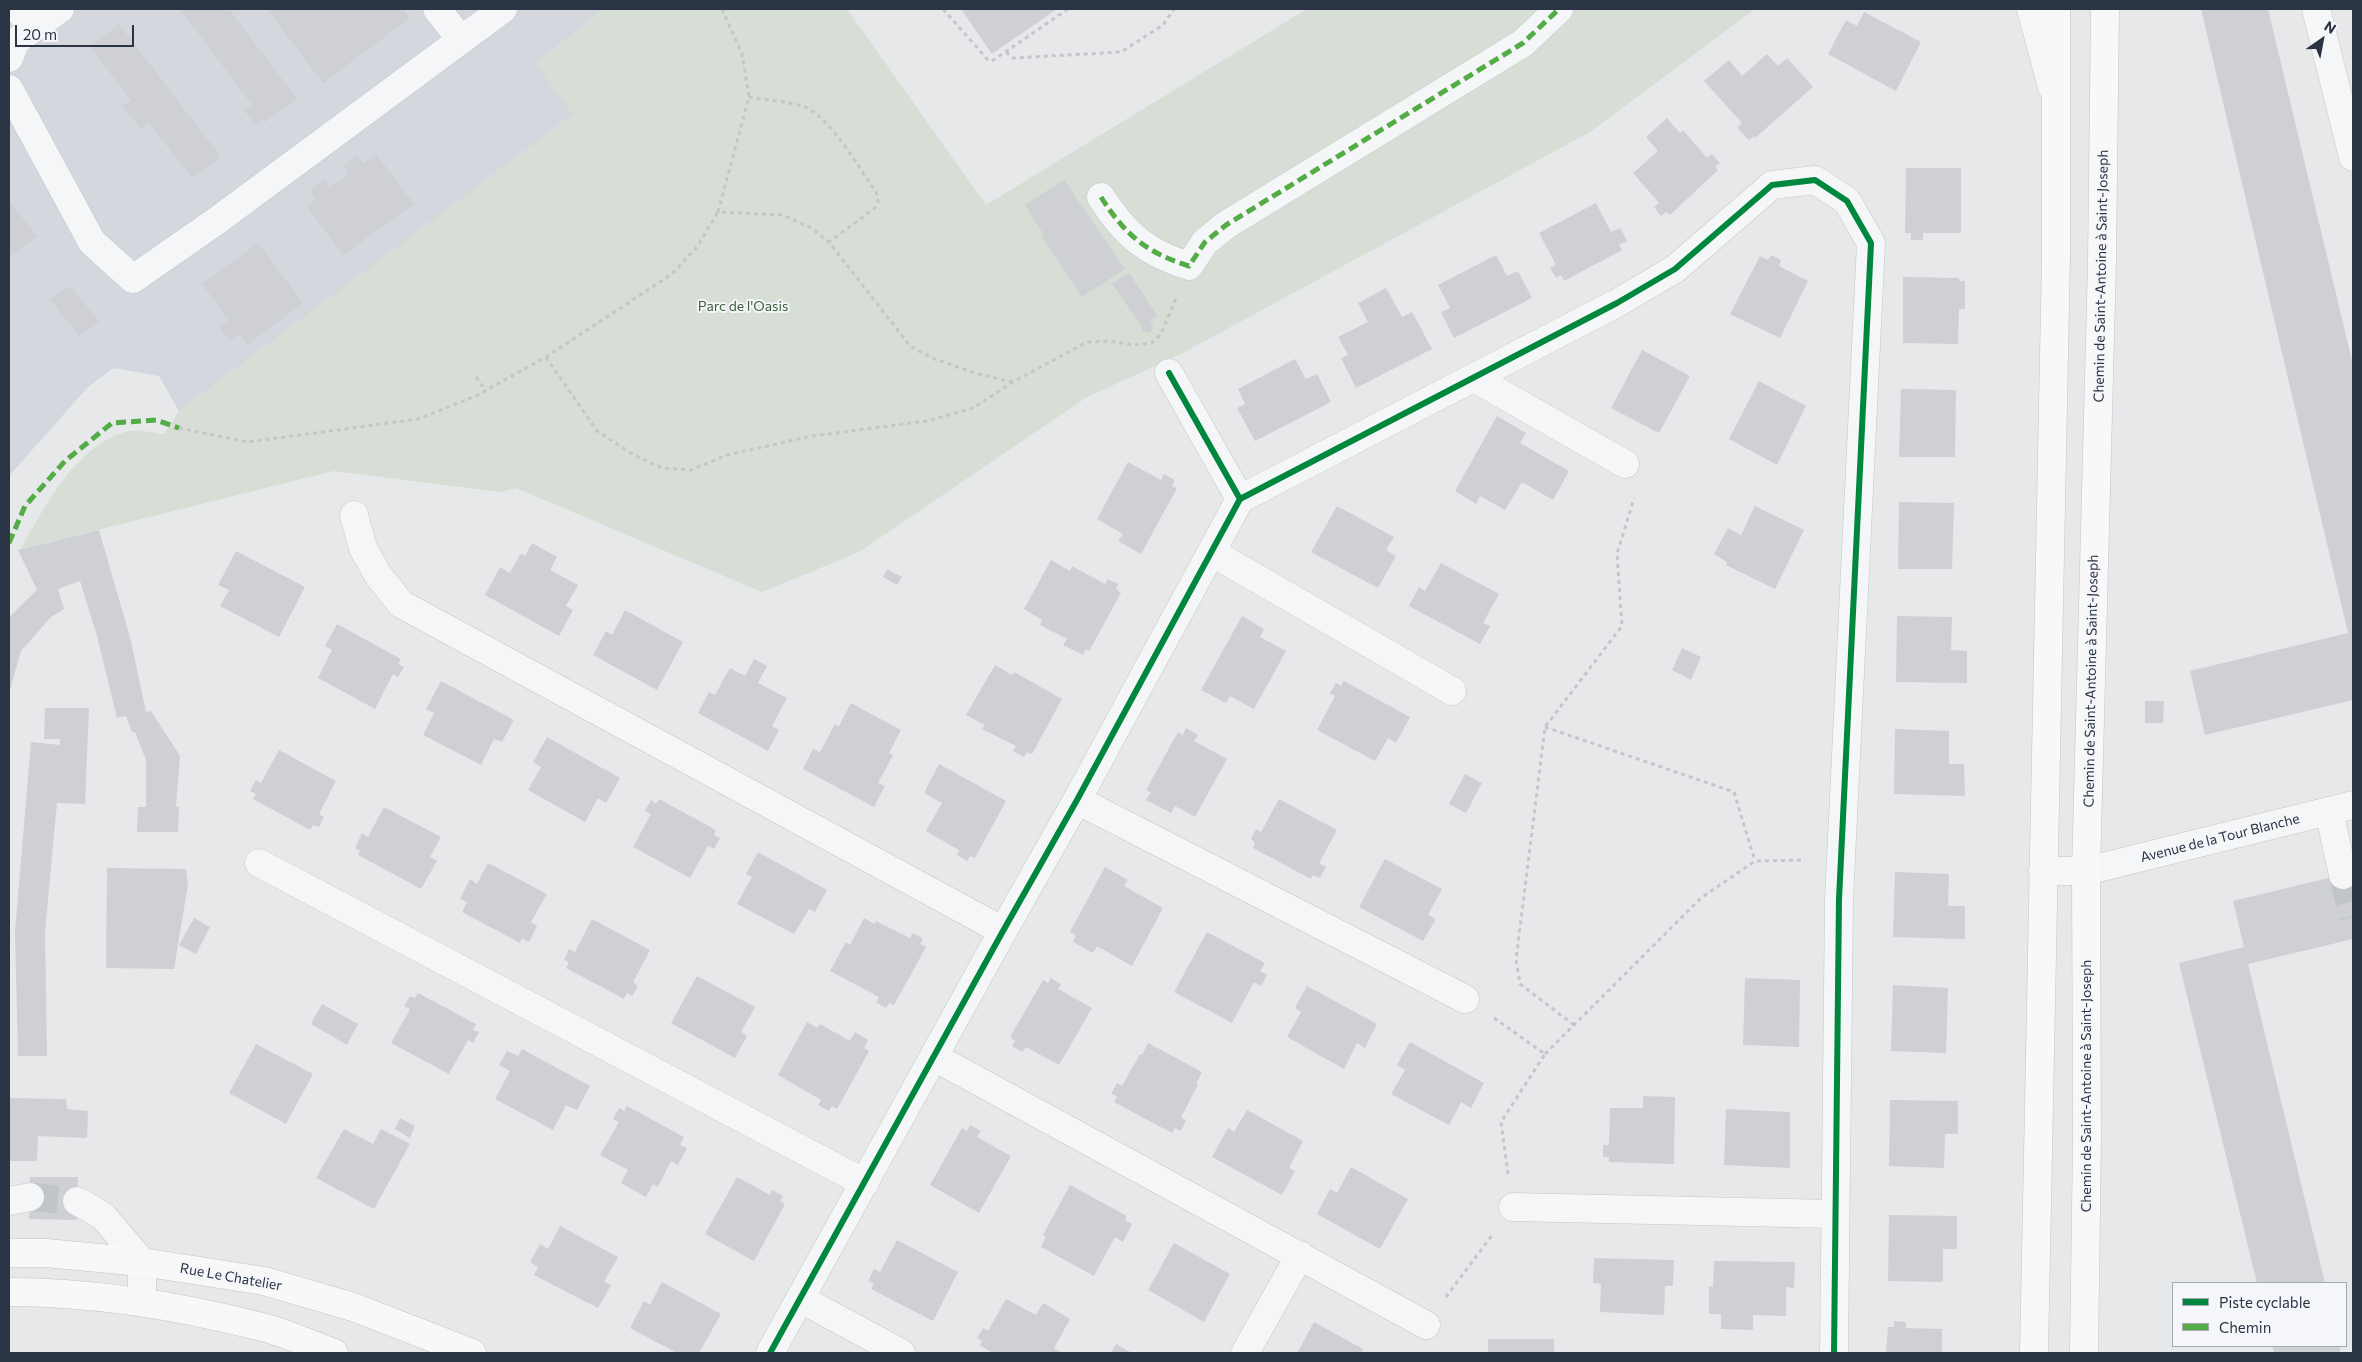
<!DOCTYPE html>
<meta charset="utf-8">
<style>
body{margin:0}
#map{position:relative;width:2362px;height:1362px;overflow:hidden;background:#e6e8ea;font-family:Commissioner,sans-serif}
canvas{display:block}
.frame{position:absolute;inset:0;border:10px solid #2b3445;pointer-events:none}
.legend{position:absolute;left:2172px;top:1282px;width:175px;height:65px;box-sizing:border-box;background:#f4f6f9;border:1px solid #a4a8b1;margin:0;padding:6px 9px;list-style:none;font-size:15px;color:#2b3445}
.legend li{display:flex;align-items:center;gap:10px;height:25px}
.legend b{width:25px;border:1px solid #a4a8b1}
.north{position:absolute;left:2297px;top:15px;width:50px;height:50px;-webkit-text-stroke:4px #f4f6f9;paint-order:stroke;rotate:33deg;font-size:14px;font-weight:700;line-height:20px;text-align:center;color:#2b3445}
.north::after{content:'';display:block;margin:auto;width:18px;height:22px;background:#2b3445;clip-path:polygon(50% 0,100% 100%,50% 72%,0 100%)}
.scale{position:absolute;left:15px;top:25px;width:119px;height:22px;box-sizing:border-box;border:2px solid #2b3445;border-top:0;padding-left:6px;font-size:15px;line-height:18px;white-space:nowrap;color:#2b3445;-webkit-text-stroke:4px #f4f6f9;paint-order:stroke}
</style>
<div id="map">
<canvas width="2362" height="1362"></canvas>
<div class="frame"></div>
<ul class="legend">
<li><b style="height:6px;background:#00873e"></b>Piste cyclable</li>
<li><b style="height:6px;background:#54ac47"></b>Chemin</li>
</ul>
<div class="north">N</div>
<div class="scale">20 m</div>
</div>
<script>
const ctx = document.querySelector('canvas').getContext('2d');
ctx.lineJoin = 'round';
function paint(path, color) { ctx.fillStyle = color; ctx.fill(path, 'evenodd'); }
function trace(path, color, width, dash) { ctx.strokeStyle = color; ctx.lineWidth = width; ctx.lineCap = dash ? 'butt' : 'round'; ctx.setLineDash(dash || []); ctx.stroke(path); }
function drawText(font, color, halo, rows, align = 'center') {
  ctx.font = font + ' Commissioner,sans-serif'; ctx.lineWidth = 4; ctx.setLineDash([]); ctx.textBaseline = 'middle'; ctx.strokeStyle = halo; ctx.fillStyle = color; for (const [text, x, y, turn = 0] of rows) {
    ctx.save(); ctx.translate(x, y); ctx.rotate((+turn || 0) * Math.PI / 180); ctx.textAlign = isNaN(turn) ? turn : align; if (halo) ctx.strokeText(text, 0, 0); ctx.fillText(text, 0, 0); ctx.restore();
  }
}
const built = new Path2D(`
 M9 9H604L536 63 574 114 179 411 159 376 114 368 88 387 9 476Z`);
const green = new Path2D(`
 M604 9H847L986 205 1307 9H1755L1590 132 1179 355 1087 397 859 552 762 592 516 488 500 492 334 471 21 549C44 507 79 441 130 431 140 429 154 433 164 434L179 411 573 114 536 63Z`);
const building = new Path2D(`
 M180 9H229L297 99 265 122 262 119 255 125 244 110 252 105Z
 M267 9H403L410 18 323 83Z
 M961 9H1057L992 54Z
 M2201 9H2268L2353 365V700L2205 735 2190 671 2348 633Z
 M1864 12 1921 42 1896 91 1828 54 1846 20 1857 26Z
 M119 24 221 157 192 178 149 123 141 129 122 106 131 100 90 47Z
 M1767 54 1778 66 1787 58 1813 87 1755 138 1754 136 1749 140 1737 128 1742 123 1704 81 1729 60 1742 76Z
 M1667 118 1680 133 1683 130 1707 158 1712 154 1720 163 1715 167 1718 170 1670 215 1666 212 1661 216 1654 207 1659 203 1633 173 1658 151 1646 137Z
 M376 154 414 204 343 255 306 206 316 199 310 190 324 179 330 188 349 174 344 165 357 155 363 164Z
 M1906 168H1961V233H1923V240H1911V233H1905Z
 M1064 180 1125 269 1082 297 1041 236 1044 235 1025 205Z
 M9 200 37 237 11 255 9 251Z
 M1596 203 1611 232 1620 228 1627 241 1619 245 1622 250 1564 281 1561 275 1556 278 1550 268 1556 265 1539 233Z
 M258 243 303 303 247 345 239 334 230 341 219 327 229 320 202 284Z
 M1496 255 1507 276 1518 271 1532 298 1454 338 1441 312 1450 308 1438 285Z
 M1771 255 1781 260 1779 266 1808 281 1780 338 1730 314 1760 256 1768 260Z
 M1129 273 1157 315 1150 321 1153 325 1152 330 1148 333 1142 331 1141 325 1112 284Z
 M1903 277 1959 278V281H1965V309H1959L1958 344 1903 343Z
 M70 286 99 321 79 336 50 299Z
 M1386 288 1402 317 1412 312 1432 349 1356 388 1341 358 1348 355 1338 337 1368 322 1358 303Z
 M1642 350 1690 376 1659 433 1611 408Z
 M1295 359 1306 379 1317 374 1331 402 1255 441 1237 408 1245 404 1238 389Z
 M1759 381 1806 406 1777 465 1729 439Z
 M1901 389 1956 390 1955 457H1899Z
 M1497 416 1526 433 1520 443 1569 471 1553 500 1522 482 1505 510 1480 496 1476 504 1455 491Z
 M1128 462 1161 480 1164 474 1175 480 1172 486 1177 488 1141 554 1118 541 1123 534 1097 519Z
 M1899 502 1954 503 1952 569H1898Z
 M1337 506 1394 537 1386 550 1396 556 1378 588 1311 552Z
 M1755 506 1804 530 1775 589 1726 565 1727 562 1714 554 1728 528 1741 535Z
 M99 530 131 641 146 712 151 711 180 756 176 806 179 807 178 832H137L138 807H146V760L135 732H132L126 716 117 718 97 636 80 581 58 589 64 609 51 617 21 651 9 693V617L37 590 18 550Z
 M532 543 557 557 550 570 578 585 566 606 573 610 559 636 485 595 500 567 510 573 521 553 525 556Z
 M236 551 305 587 279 637 220 606 229 590 218 585Z
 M1051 560 1070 571 1072 566 1105 584 1108 579 1118 584 1116 589 1121 593 1089 651 1086 649 1083 655 1063 645 1067 639 1040 625 1042 620 1024 609Z
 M1441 563 1499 594 1483 623 1490 626 1480 644 1409 606 1419 587 1425 591Z
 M887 569 902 577 897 585 883 577Z
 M625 610 683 642 657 690 593 655 606 631 612 635Z
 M1242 616 1264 629 1260 637 1286 651 1254 709 1230 696 1226 703 1201 690Z
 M1897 616 1952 617 1951 650 1967 651V683L1896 682Z
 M337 624 401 659 398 664 404 667 398 677 393 674 375 709 318 678 332 650 325 646Z
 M1682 648 1701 657 1691 680 1672 670Z
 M754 659 767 666 758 683 787 698 772 726 779 730 768 751 698 713 709 692 715 695 730 668 745 676Z
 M995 665 1012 675 1014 672 1062 699 1032 754 1027 752 1024 757 1013 751 1016 746 982 729 985 725 966 715Z
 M441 681 514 720 502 742 494 739 481 765 423 735 434 713 426 709Z
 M1344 681 1410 717 1396 743 1388 738 1375 761 1317 730 1335 696 1330 693 1336 683 1341 686Z
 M2145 701H2164L2163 723H2145Z
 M851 703 901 730 889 753 893 755 878 783 885 786 874 807 803 769 813 749 820 752 835 724 839 726Z
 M45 708H89L85 804 57 803 45 932 47 1056H18L15 932 31 742 60 745V739H44Z
 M1186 728 1198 735 1194 741 1227 759 1195 817 1175 806 1171 813 1146 800 1151 792 1146 790 1178 732 1183 735Z
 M1895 729 1949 731V764H1964L1965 796 1894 794Z
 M547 737 620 778 606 803 598 798 585 822 528 790 541 767 533 762Z
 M279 750 336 781 319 814 324 817 319 827 313 825 310 830 253 799 256 794 250 791 256 780 261 783Z
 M939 764 1006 801 975 858 970 856 967 861 957 855 959 850 926 831 942 803 924 793Z
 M1465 774 1482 783 1466 813 1449 804Z
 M659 799 716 830 714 835 720 838 714 849 708 846 690 878 633 847 651 814 645 811 651 800 656 804Z
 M1279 799 1337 830 1319 863 1326 867 1320 878 1313 875 1311 879 1253 848 1255 843 1251 839 1256 829 1261 832Z
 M384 807 441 837 430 857 437 861 421 889 358 855 360 851 355 848 362 833 368 837Z
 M758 852 827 890 815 912 809 909 794 934 737 904 752 877 746 874Z
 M1385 859 1442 889 1428 915 1436 919 1423 941 1359 907Z
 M488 863 547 894 531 922 537 926 529 942 522 938 520 943 462 912 467 902 460 899 470 879 477 884Z
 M1105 867 1128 880 1124 886 1163 908 1132 966 1097 946 1093 953 1073 942 1076 935 1070 932Z
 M107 868 186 869 188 884 174 969 106 968Z
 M1895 872 1949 874 1948 906H1965V939L1893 937Z
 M2353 872V939L2248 964 2325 1283H2257L2179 963 2244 947 2233 901Z
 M194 918 210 927 196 954 179 945Z
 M864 918 875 924 876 921 910 938 913 933 923 939 920 944 926 947 894 1005 889 1003 886 1008 876 1002 879 997 830 971 846 942 850 945Z
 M592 919 650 950 633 982 638 986 632 996 627 993 624 999 566 968 569 962 564 960 569 949 575 952Z
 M1207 932 1265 963 1260 971 1267 975 1261 986 1254 982 1232 1023 1174 992Z
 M697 976 755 1007 741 1032 747 1036 735 1058 671 1023Z
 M1051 978 1061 984 1058 989 1092 1008 1059 1065 1026 1047 1022 1052 1012 1046 1015 1041 1010 1037 1043 980 1048 983Z
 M1745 978 1800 980 1799 1047 1743 1045Z
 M1893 985 1948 988 1946 1053 1891 1051Z
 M1307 986 1377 1024 1365 1048 1357 1043 1344 1069 1287 1037 1301 1012 1295 1008Z
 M418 993 476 1024 473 1030 479 1032 473 1043 468 1040 449 1074 391 1043 410 1009 404 1006 410 996 415 998Z
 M322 1004 358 1024 347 1045 311 1024Z
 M807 1022 817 1028 820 1024 850 1041 855 1032 868 1040 864 1048 869 1051 852 1082 837 1109 832 1106 829 1111 818 1105 821 1100 778 1075Z
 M1410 1042 1484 1083 1471 1108 1461 1102 1449 1125 1391 1094 1405 1070 1397 1065Z
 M1148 1043 1202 1072 1196 1084 1198 1085 1181 1117 1186 1120 1181 1131 1175 1128 1172 1133 1114 1102 1117 1096 1111 1094 1117 1083 1122 1086 1140 1054 1142 1055Z
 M256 1044 313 1074 286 1124 229 1093Z
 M522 1049 590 1086 577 1110 566 1105 553 1130 495 1099 510 1071 499 1065 507 1051 518 1056Z
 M1643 1096 1675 1097 1674 1164 1609 1162V1157H1603V1145H1609L1610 1108H1643Z
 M9 1098 66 1099 67 1109 88 1111 87 1138 38 1136 37 1161H9Z
 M1890 1100 1958 1101V1134H1945L1944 1168 1889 1166Z
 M627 1106 684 1137 680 1145 687 1148 678 1165 671 1161 658 1187 653 1184 646 1197 621 1183 628 1170 600 1155 619 1122 613 1119 619 1108 624 1111Z
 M1726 1109 1790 1112V1168L1724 1165Z
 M1247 1110 1303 1141 1289 1168 1295 1171 1282 1195 1212 1157 1228 1128 1234 1132Z
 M400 1118 415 1126 410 1138 395 1129Z
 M970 1125 981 1131 977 1137 1011 1156 979 1213 930 1185 962 1128 967 1131Z
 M344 1129 373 1144 381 1129 410 1144 374 1209 316 1178Z
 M1351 1167 1408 1199 1380 1249 1317 1214 1330 1189 1337 1193Z
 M30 1177H78L77 1220 29 1219Z
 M737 1177 770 1195 772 1190 783 1196 780 1201 785 1204 754 1261 705 1234Z
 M1070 1185 1127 1216 1125 1220 1132 1224 1123 1242 1115 1237 1094 1276 1041 1247 1046 1237 1043 1235Z
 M1889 1215 1957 1216V1249H1943V1282L1888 1281Z
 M560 1226 618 1257 604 1282 611 1285 598 1308 534 1275 538 1267 530 1262 540 1244 548 1249Z
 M897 1240 958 1272 933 1321 871 1289 874 1284 868 1281 874 1269 880 1272Z
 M1174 1243 1230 1274 1204 1322 1148 1290Z
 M1594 1258 1674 1260 1673 1286H1665L1664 1315 1600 1312 1601 1284 1593 1283Z
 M1714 1261 1795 1262 1794 1288 1786 1287V1316L1753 1315V1330L1721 1329V1314H1709V1286L1713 1287Z
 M662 1282 721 1314 699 1353H677L630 1328 644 1301 650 1305Z
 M1006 1299 1036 1315 1043 1303 1070 1319 1054 1348 1063 1353H993L980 1346 982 1341 977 1338 983 1328 988 1331Z
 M1894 1321 1906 1322V1328L1942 1329V1353H1886L1888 1327H1894Z
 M1314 1322 1363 1349 1361 1353H1297Z
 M1488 1339H1554V1353H1488Z
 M1116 1344 1132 1353H1111Z
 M2272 1346H2339L2341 1353H2274Z`);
const minorTunnel = new Path2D(`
 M2343 875 2353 917
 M30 1197 77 1201`);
const path = new Path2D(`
 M722 9 742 54 749 97 718 212 783 215 811 228 829 242 910 346 932 358 974 373 1012 382
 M943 9 987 59 992 61 1068 9
 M1006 52 1013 58 1121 52 1163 25 1174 9
 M749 97C766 100 786 101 802 106 828 113 860 170 876 192L878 201 875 208 829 242
 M546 357 597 431 634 455 662 468 691 470 727 455 812 436 927 421 973 408 1013 382 1087 342 1110 341 1133 345 1152 343 1161 334 1176 298
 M476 377 486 391
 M179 428 248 442 418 419 476 396 546 357 672 274 697 247 718 212
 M1545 727 1734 792 1755 861
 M1494 1018 1545 1054 1501 1122 1508 1174
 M1574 1025 1520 984 1516 960 1545 727 1622 626 1617 554 1634 498
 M1545 1054 1701 898 1755 861 1805 860
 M1446 1297 1493 1234`);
const minor = new Path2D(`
 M18 9 33 28
 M437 9 461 40
 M2031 9 2052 87
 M2316 9 2353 157
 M9 58 16 41 60 9
 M9 89 92 242 133 279 215 222 503 9
 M1101 197C1125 235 1147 253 1189 266L1205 242 1226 225 1523 43 1559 9
 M1474 378 1625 464
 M1240 499 1617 303 1675 269 1772 185 1815 180 1847 201 1871 243 1839 899 1834 1353
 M354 515 363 548 378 575 401 604 1003 931
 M1211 552 1452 691
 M1077 800 1465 999
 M2329 811 2343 875
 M259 863 865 1183
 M2043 871H2086L2353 805
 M934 1057 1426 1325
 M9 1201 30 1197
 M77 1201 103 1216 142 1262V1301
 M1513 1207 1835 1214
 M801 1299 901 1353
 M770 1353 1003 931 1077 800 1240 499 1169 373
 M1245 1353 1300 1255`);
const major = new Path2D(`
 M9 1253H46L142 1262 264 1281 353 1307 472 1353
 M9 1292C94 1292 179 1306 262 1327 287 1333 311 1345 334 1353
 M2034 1353 2056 256V9
 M2084 1353 2087 1139 2086 871 2102 262 2105 9`);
const quiet = new Path2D(`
 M1101 197C1125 235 1147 253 1189 266L1205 242 1226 225 1523 43 1559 9
 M9 543 25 506 65 461 112 423 156 420 179 428`);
const cycleway = new Path2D(`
 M1240 499 1617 303 1675 269 1772 185 1815 180 1847 201 1871 243 1839 899 1834 1353
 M770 1353 1003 931 1077 800 1240 499 1169 373`);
const streetNames = [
 ["Chemin de Saint-Antoine à Saint-Joseph",2101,276,-89],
 ["Chemin de Saint-Antoine à Saint-Joseph",2091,681,-89],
 ["Avenue de la Tour Blanche",2220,838,-14],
 ["Chemin de Saint-Antoine à Saint-Joseph",2086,1086,-90],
 ["Rue Le Chatelier",231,1277,10]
];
const parkNames = [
 ["Parc de l'Oasis",743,306]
];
paint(built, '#d4d7dd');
paint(green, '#d6ded6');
paint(building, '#ced0d3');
trace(minorTunnel, '#c1c4c9', 28, [28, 14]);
trace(minor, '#c4c6c8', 29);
trace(major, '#c2c5c8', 29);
trace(path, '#c5c6ca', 3, [4, 4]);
trace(minor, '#f5f6f7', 28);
trace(major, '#f8f8f8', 28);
trace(quiet, '#54ac47', 5, [10, 5]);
trace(cycleway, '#00873e', 6);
drawText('14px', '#2b3445', '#f4f6f9', streetNames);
drawText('14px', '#3f6138', '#f4f6f9', parkNames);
</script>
